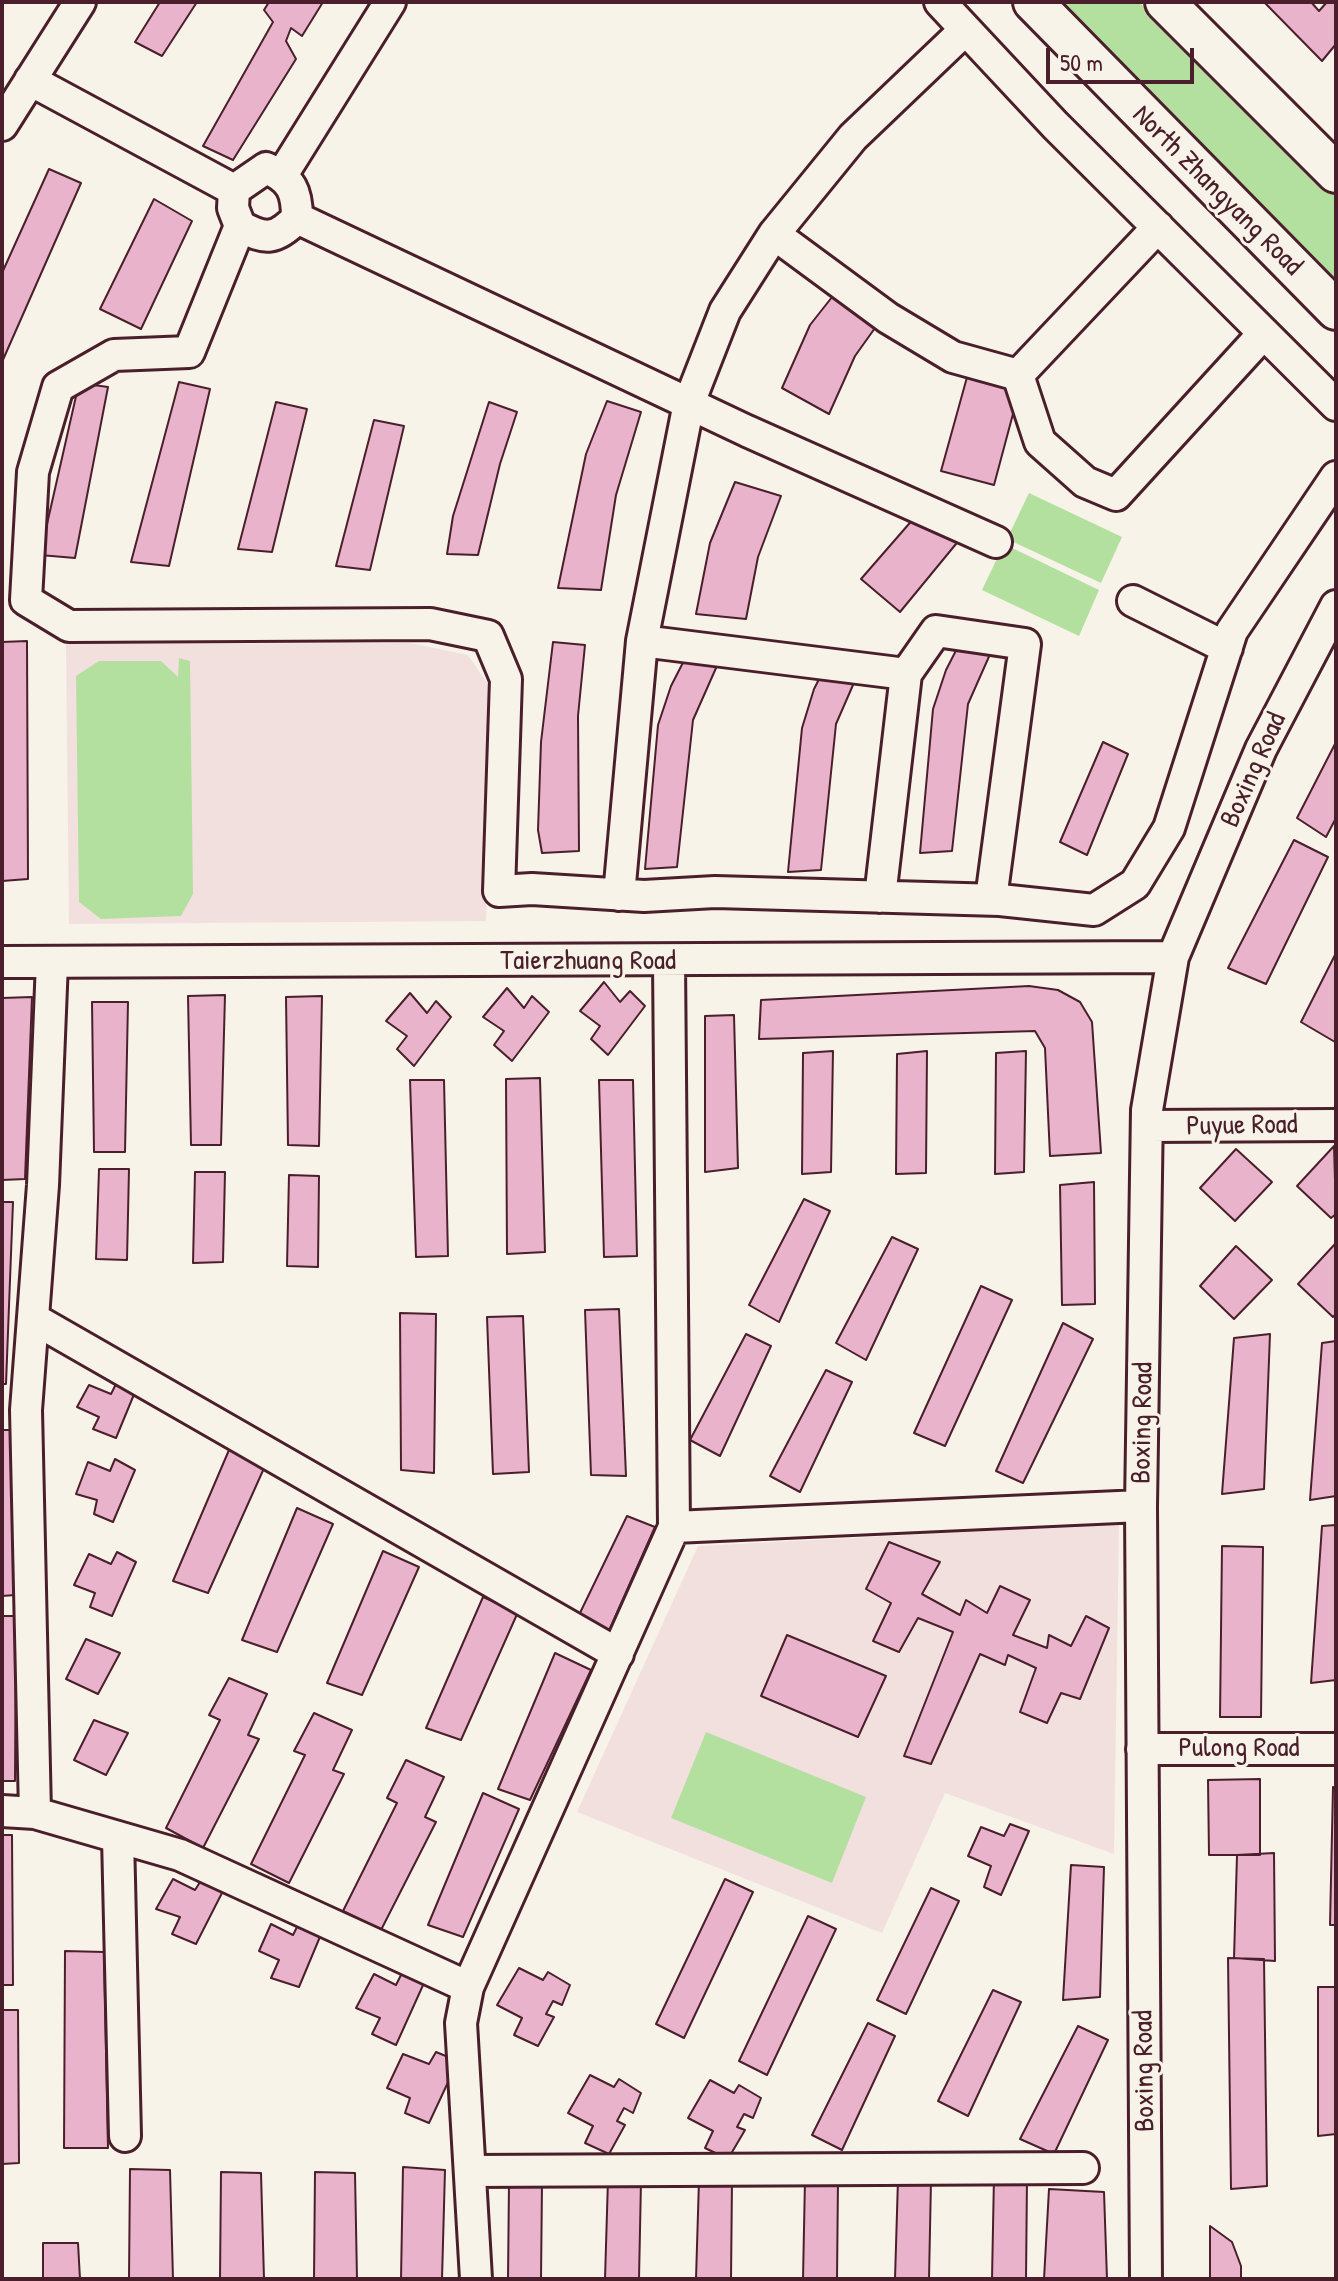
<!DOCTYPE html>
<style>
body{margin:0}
#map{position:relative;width:1338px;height:2281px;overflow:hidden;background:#f7f3e8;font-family:"Patrick Hand",sans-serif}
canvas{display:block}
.frame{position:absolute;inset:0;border:4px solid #4a1f2b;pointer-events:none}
.scale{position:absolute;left:1046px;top:48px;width:148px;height:36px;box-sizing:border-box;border:4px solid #4a1f2b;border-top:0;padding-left:10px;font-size:24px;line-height:28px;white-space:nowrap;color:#4a1f2b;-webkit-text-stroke:6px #f7f3e8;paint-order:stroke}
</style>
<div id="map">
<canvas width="1338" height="2281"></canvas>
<div class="frame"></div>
<div class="scale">50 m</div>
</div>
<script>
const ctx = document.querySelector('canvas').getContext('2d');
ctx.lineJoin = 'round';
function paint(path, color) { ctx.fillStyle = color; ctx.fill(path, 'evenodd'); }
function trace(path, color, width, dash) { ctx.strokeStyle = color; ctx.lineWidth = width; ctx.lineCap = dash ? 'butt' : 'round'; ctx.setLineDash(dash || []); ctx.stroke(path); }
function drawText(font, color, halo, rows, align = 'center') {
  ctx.font = font + ' "Patrick Hand",sans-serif'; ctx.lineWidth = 6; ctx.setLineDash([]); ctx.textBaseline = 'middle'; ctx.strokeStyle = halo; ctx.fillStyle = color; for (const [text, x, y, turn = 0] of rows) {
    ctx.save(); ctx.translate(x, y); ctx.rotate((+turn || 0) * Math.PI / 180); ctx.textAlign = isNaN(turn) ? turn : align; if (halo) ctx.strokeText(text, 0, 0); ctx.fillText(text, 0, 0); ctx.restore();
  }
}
const built = new Path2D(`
 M410 643 468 655 496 696 486 921 69 924 66 644Z
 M1119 1524 1114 1854 945 1793 882 1933 577 1812 698 1546Z`);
const green = new Path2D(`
 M1063 2H1139L1336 194V279Z
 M1029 493 1122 537 1101 583 1007 539Z
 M1004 544 1099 590 1079 636 982 590Z
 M179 658 190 661 193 894 181 916 101 919 79 902 76 676 99 661H161L178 677Z
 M706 1732 866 1797 832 1883 671 1818Z`);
const building = new Path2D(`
 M160 2H197L162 56 135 42Z
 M269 2H323L302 36 291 28 286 41 296 59 233 160 203 146 273 22 264 10Z
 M1264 2H1311L1319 11 1327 2H1336V44L1322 61Z
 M49 169 81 183 2 362V273Z
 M154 199 192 221 141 329 100 309Z
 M836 292 880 321 855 356 829 414 782 388 810 325Z
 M969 370 1021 384 994 485 941 471Z
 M179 382 210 389 169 566 131 562Z
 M79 383 108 387 75 558 40 555Z
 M607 401 641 412 616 495 601 590 558 588 586 454Z
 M276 402 307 409 272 552 238 549Z
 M489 402 517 412 500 464 478 555 447 554 453 516Z
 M374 420 404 426 370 570 336 566Z
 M735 482 781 496 758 557 746 619 696 614 710 543Z
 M928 502 965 533 900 612 861 579Z
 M966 631 995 643 968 704 952 851 920 853 933 709 946 670Z
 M27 641 28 879 2 881V642Z
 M553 642 585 645 578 716 579 851 542 853 538 830 541 742Z
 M691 647 720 659 693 720 677 867 645 869 658 725 671 686Z
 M834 650 863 662 836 724 821 870 788 872 802 728 814 689Z
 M1103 742 1128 754 1087 855 1060 842Z
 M1336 742V818L1326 837 1297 818Z
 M1294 840 1328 857 1266 984 1228 968Z
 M1336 953V1041L1335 1042 1301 1022Z
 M604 982 620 1002 630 991 645 1006 608 1055 591 1039 600 1026 580 1011Z
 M1029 986 1058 990 1080 1002 1092 1022 1101 1153 1050 1156 1045 1048 1035 1031 759 1039 761 1000Z
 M507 988 524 1008 532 996 549 1012 512 1061 494 1045 504 1031 483 1017Z
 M410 993 427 1013 436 1001 451 1017 414 1066 397 1049 407 1036 386 1021Z
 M225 995 221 1145H191L188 996Z
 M322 996 319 1146 288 1145 286 997Z
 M32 997 25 1179 2 1180V998Z
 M92 1002H128L125 1152H94Z
 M734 1015 738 1168 705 1172V1016Z
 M833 1051 831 1172 802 1174 803 1053Z
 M927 1051 926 1173 896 1174 897 1054Z
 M1026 1051 1024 1172 995 1174 996 1053Z
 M540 1078 545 1252 507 1254 506 1079Z
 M410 1080H444L448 1256 416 1257Z
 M599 1080H633L637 1256 604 1257Z
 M1334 1146 1336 1214 1331 1218 1297 1186Z
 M1236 1149 1272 1182 1235 1221 1200 1188Z
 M99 1169H129L127 1260 96 1259Z
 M195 1172H225L223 1262 193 1263Z
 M289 1175 319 1176 318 1267 287 1266Z
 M1094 1182 1095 1304 1062 1305 1060 1185Z
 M804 1199 830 1211 779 1322 749 1305Z
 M2 1202H13L6 1384H2Z
 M892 1237 918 1249 866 1360 836 1343Z
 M1335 1244 1336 1314 1333 1317 1298 1284Z
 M1236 1246 1272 1280 1234 1319 1200 1286Z
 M981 1286 1012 1300 945 1446 914 1433Z
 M619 1309 626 1476 591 1475 585 1310Z
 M400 1313 436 1314 434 1473 401 1470Z
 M523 1316 529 1472 493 1474 487 1317Z
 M1063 1323 1093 1339 1023 1483 996 1471Z
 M746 1334 771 1346 720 1456 690 1440Z
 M1270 1334 1264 1489 1222 1494 1234 1338Z
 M1336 1341V1496L1310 1500 1322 1343Z
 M826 1370 852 1382 800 1492 770 1476Z
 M116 1384 135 1392 116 1438 93 1429 99 1417 77 1407 89 1385 111 1394Z
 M2 1430H16L15 1595 2 1596Z
 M229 1450 265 1466 208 1593 173 1581Z
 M115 1459 135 1470 113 1522 94 1514 97 1500 76 1494 88 1462 110 1471Z
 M297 1508 333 1524 277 1652 242 1640Z
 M627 1516 655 1527 608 1633 578 1617Z
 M1336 1525V1680L1311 1683 1322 1526Z
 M889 1542 940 1562 922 1594 960 1615 966 1600 987 1613 1000 1586 1030 1600 1013 1635 1047 1648 1049 1635 1071 1646 1086 1616 1109 1628 1080 1699 1061 1693 1047 1723 1020 1712 1036 1668 1008 1655 1005 1665 980 1654 931 1764 904 1756 953 1632 918 1618 899 1652 873 1641 891 1603 866 1589Z
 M1222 1546 1263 1547 1261 1717H1220Z
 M383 1551 419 1567 362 1695 327 1683Z
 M117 1552 136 1562 112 1616 90 1607 95 1593 74 1585 89 1554 111 1564Z
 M483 1597 518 1612 461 1740 426 1728Z
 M2 1616H16L15 1781H2Z
 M787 1635 886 1676 858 1737 761 1696Z
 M86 1639 120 1653 98 1694 66 1679Z
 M555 1653 591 1670 530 1800 498 1789Z
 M229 1678 267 1694 248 1735 259 1739 203 1848 166 1828 220 1720 209 1715Z
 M314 1713 352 1730 333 1770 344 1774 289 1883 251 1864 305 1755 294 1751Z
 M94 1720 128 1733 106 1775 74 1760Z
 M406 1760 444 1777 425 1817 436 1822 381 1930 343 1911 397 1803 387 1798Z
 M1260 1779V1855H1209L1208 1780Z
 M1333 1787 1336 1788V1925H1330Z
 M483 1793 519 1809 463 1937 428 1925Z
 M1010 1824 1029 1831 1001 1895 984 1887 991 1866 968 1856 981 1827 1004 1836Z
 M2 1835H12L13 1985H2Z
 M1274 1853 1275 1961 1234 1958 1237 1855Z
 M1071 1865 1104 1867 1100 1997 1063 2000Z
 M173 1879 195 1890 202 1879 224 1889 196 1944 172 1934 180 1917 156 1909Z
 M725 1879 753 1892 684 2038 656 2024Z
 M931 1888 959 1901 906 2014 877 2000Z
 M808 1916 836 1929 767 2075 739 2061Z
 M300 1921 322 1932 299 1987 271 1978 279 1960 259 1951 271 1924 293 1935Z
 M65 1951 104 1952 108 2148H64Z
 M1228 1958 1264 1959 1267 2186 1231 2189Z
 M519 1968 543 1980 548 1972 570 1985 562 2005 553 2001 546 2014 554 2017 538 2046 514 2035 522 2018 497 2005Z
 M403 1971 424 1983 396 2045 372 2034 380 2018 356 2008 374 1974 396 1985Z
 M1318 1987H1336V2134L1318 2136Z
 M993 1990 1021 2002 968 2116 938 2101Z
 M2 2010H18L19 2163 2 2164Z
 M868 2023 895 2036 842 2150 812 2135Z
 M1078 2026 1108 2040 1054 2154 1020 2139Z
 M436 2052 458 2061 429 2123 405 2113 410 2098 387 2088 403 2054 429 2064Z
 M590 2075 614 2087 619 2079 641 2093 633 2113 624 2108 617 2121 625 2125 609 2154 585 2143 593 2126 568 2113Z
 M710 2080 734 2093 739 2085 761 2098 753 2118 744 2114 737 2127 745 2130 728 2159 705 2148 713 2131 688 2118Z
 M403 2167 445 2170 442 2279H401Z
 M130 2169 170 2170 173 2279H129Z
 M221 2172 261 2173 264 2279H220Z
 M315 2172 355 2173 357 2279H314Z
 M994 2176 1027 2178 1026 2279H992Z
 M608 2179 641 2181 639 2279H605Z
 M805 2179 838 2181 837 2279H803Z
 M898 2179 931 2180 929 2279H895Z
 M699 2180 732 2181 731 2279H696Z
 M509 2182 542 2184 541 2279H508Z
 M1049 2189 1104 2192 1107 2279H1044Z
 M1210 2226 1232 2242 1241 2266V2279H1210Z
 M43 2243H78L80 2279H43Z`);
const minor = new Path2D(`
 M940 2 1055 125 1336 405
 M30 80 234 190
 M2 125 80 2
 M266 168C292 179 297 192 297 218 276 240 265 240 240 226L233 208 234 190Z
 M282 175 390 2
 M297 218 747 431 996 542
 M240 226 189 352 114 355 58 387 33 472 26 600 69 626 430 624 488 636 506 679 499 891 532 889 644 896 715 892 1000 900 1094 910 1135 884 1169 828 1232 631 1336 477
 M774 234 888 318 953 357 1018 375 1040 442 1085 482 1116 495 1264 333
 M1018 375 1158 227
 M1133 601 1227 648
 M642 641 906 674 880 897
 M906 674 936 631 1025 644 991 899
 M619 895 642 641 689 403 725 311 774 234 853 137 965 30
 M2 962 1173 957
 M1148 1126 1336 1125
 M34 1319 618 1654
 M674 1527 1141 1506
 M1142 1749H1336
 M2 1811 35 1813 180 1855 468 1987
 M35 1813 26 1410 43 1185 52 962
 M118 1837 125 2136
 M472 2171 1083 2168
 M476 2279 461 2023 468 1987 674 1527 669 961
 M1146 2279 1141 1506 1147 1110 1173 957 1261 749 1336 606`);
const major = new Path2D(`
 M1033 2 1336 310
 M1165 2 1336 173`);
const streetNames = [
 ["North Zhangyang Road",1217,191,45],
 ["Boxing Road",1254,770,-66],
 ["Taierzhuang Road",588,962],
 ["Puyue Road",1242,1126,-1],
 ["Boxing Road",1143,1423,-89],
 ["Pulong Road",1239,1749],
 ["Boxing Road",1145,2071,-91]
];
paint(built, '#f2e0df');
paint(green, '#b4e09f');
paint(building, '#e8b3cb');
trace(building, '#4a1f2b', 2);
trace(minor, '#4a1f2b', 36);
trace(major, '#4a1f2b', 44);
trace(minor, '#f7f3e8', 30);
trace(major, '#f7f3e8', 38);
drawText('28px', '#4a1f2b', '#f7f3e8', streetNames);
</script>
